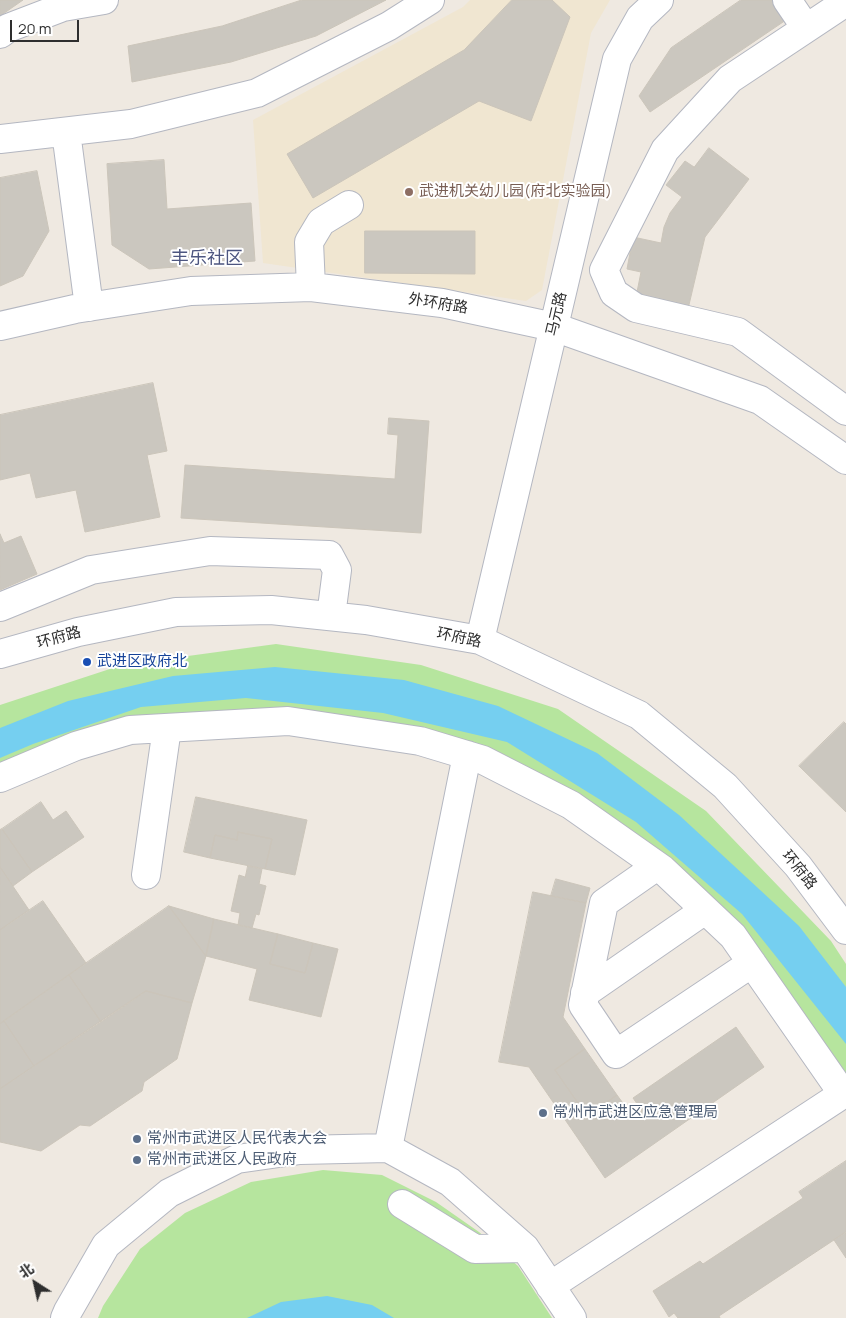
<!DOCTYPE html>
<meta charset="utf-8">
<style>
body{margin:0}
#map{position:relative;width:846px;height:1318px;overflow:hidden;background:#efe9e1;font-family:Manrope,"Noto Sans SC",sans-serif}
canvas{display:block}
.north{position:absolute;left:10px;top:1258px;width:50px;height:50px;-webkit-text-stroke:4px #fff;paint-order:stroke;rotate:325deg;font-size:14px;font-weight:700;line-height:20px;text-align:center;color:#2e2e2e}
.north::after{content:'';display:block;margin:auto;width:18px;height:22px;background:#2e2e2e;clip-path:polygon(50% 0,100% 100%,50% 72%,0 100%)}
.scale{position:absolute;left:10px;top:20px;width:69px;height:22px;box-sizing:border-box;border:2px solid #2e2e2e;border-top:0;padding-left:6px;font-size:15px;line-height:18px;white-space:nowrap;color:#2e2e2e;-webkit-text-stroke:4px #fff;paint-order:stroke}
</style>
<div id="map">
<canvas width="846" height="1318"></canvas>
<div class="north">北</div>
<div class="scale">20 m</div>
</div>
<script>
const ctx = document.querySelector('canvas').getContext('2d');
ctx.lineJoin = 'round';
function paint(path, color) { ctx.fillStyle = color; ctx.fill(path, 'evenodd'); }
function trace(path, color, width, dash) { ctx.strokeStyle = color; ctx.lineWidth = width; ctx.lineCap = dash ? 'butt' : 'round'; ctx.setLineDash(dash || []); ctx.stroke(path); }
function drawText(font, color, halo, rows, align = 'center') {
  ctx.font = font + ' Manrope,"Noto Sans SC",sans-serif'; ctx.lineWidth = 4; ctx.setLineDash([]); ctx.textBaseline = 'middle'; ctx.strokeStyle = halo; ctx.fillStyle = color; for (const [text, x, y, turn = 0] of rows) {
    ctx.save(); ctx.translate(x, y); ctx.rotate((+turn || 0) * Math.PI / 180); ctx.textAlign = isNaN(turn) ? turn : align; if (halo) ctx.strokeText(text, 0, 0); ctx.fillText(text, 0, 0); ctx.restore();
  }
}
const education = new Path2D(`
 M470 0H610L591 33 542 290 526 301 263 263 253 120 463 7Z`);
const green = new Path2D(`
 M276 644 421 665 558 709 706 811 831 941 846 964V1075L770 968 570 791 288 711 0 765V705L122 665Z
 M323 1170 382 1175 436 1202 479 1232 518 1266 552 1318H98L103 1306 140 1249 185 1213 251 1182Z`);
const water = new Path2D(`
 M275 667 404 680 498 706 597 753 679 815 799 926 846 987V1044L742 914 636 822 507 742 383 713 246 698 141 707 33 744 0 758V728L68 701 173 676Z
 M327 1296 372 1305 394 1318H247L281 1302Z`);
const building = new Path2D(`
 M0 0H23L0 16Z
 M302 0H386L316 36 231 62 132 82 128 46 222 26Z
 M512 0H552L570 17 531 121 479 101 313 198 287 154 464 50Z
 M741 0H772L786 20 650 112 639 96 671 48Z
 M709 148 749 179 705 237 688 309 636 297 641 272 627 269 633 237 661 243 664 227 670 213 682 197 666 185 685 161 694 167Z
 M164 160 167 209 251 203 255 261 149 269 112 245 107 164Z
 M37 171 49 231 23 276 0 286V178Z
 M365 231H475V274L365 273Z
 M153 383 167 451 147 455 160 517 85 532 76 490 36 498 30 473 0 480V415Z
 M389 418 429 421 421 533 181 518 185 465 395 479 398 435 388 434Z
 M0 534 4 543 21 536 37 574 0 590Z
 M844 722 846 724V812L799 766Z
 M196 797 307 820 295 875 265 869 272 839 238 832 237 840 215 835 210 858 184 852Z
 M41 802 53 820 66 811 84 837 32 872 2 829Z
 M2 829 32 872 13 886 0 867V830Z
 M238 832 272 839 265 869 210 858 215 835 237 840Z
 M248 866 262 869 259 884 266 886 259 915 256 914 252 928 238 925 240 913 231 911 239 875 245 877Z
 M0 867 29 910 0 930Z
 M556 879 590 888 586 903 551 896Z
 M533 892 586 903 563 1017 585 1049 555 1070 587 1116 617 1095 633 1117 642 1111 633 1098 736 1027 764 1067 605 1178 529 1067 499 1062Z
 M43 901 86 963 0 1024V930Z
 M169 906 206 956 192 1003 146 991 101 1022 69 975Z
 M169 906 214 919 206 956Z
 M214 919 278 934 270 964 305 973 313 943 338 949 321 1017 249 1000 257 969 206 956Z
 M278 934 313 943 305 973 270 964Z
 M69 975 101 1022 34 1066 4 1021Z
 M146 991 192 1003 177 1059 144 1082 142 1091 90 1126 80 1125 41 1151 0 1142V1089Z
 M4 1021 34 1066 0 1089V1024Z
 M585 1049 617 1095 587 1116 555 1070Z
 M846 1161V1232L719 1316 720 1318H678L674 1313 669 1317 653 1291 700 1261 703 1264 803 1198 799 1192Z
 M845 1233 846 1234V1258L834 1240Z`);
const minor = new Path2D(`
 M787 0 806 28
 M846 2 730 79 665 150 604 270 614 293 636 308 738 332 846 411
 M0 34 8 28 63 7 104 0
 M66 132 89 307
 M0 139 131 124 257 93 389 26 430 0
 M311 287 309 242 321 222 349 205
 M0 326 75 309 191 291 311 287 442 303 554 327 760 400 846 460
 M0 607 91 570 210 551 329 555 337 570 331 616
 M480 640 617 59 640 18 659 0
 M0 654 78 632 176 612 271 610 366 620 480 640 639 715 725 786 798 866 846 930
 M0 778 76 746 130 730 288 721 420 741 483 760 571 805 662 869 733 936 843 1094 550 1286
 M657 866 604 903 583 1005 616 1054 752 963
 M146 875 167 728
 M585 993 705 910
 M388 1148 467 755
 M402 1204 475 1249 525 1248
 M65 1318 68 1311 106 1245 169 1193 237 1159 300 1150 388 1148 450 1182 525 1248 572 1318`);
const markers = [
 [409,192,5,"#8d6e63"],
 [87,662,5,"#1a4fb4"],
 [543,1113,5,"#5c6f8a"],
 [137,1139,5,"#5c6f8a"],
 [137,1160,5,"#5c6f8a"]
];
const educationNames = [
 ["武进机关幼儿园(府北实验园)",419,192]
];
const streetNames = [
 ["外环府路",438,304,9],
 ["马元路",557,314,-77],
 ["环府路",59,638,-15],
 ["环府路",459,638,12],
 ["环府路",799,870,51]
];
const transitNames = [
 ["武进区政府北",97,662]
];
const serviceNames = [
 ["常州市武进区应急管理局",553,1113],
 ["常州市武进区人民代表大会",147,1139],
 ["常州市武进区人民政府",147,1160]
];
const quarterNames = [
 ["丰乐社区",207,259]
];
paint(education, '#f0e6d1');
paint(green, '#b6e59e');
paint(water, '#75cff0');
paint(building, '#cbc7bf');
trace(building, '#cbc5ba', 1);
trace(minor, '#b4b7c1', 30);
trace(minor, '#fff', 28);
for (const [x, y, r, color] of markers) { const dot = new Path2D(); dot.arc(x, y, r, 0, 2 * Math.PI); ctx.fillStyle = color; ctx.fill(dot); trace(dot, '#fff', 2); }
drawText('15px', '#785e54', '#fff', educationNames, 'left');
drawText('15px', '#2e2e2e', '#fff', streetNames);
drawText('15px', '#164399', '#fff', transitNames, 'left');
drawText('15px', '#4e5e75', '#fff', serviceNames, 'left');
drawText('18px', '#4d5680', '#fff', quarterNames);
</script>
